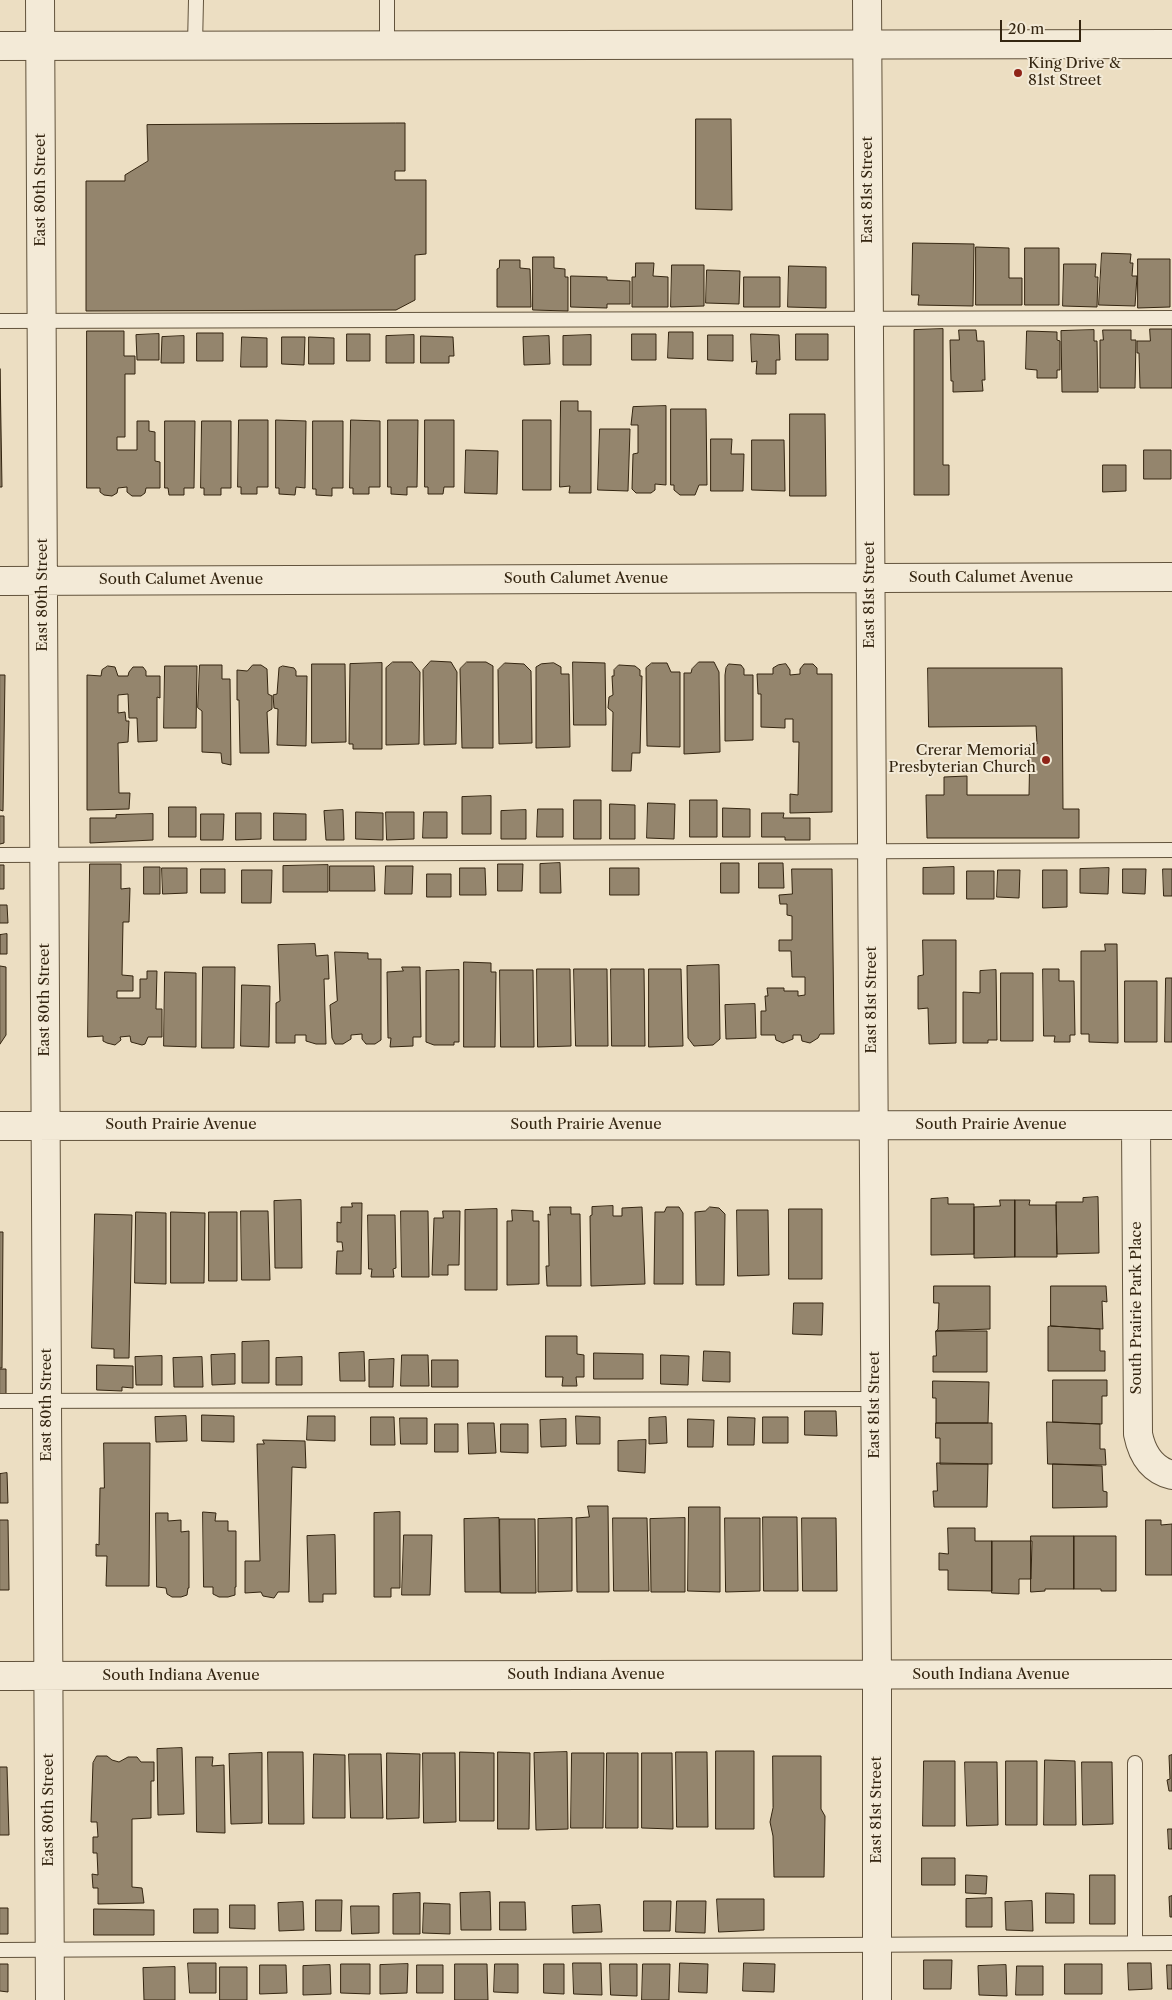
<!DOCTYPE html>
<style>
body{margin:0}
#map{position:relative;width:1172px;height:2000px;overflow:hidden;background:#ecdec2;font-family:"Libre Caslon Text",serif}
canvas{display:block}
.scale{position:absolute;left:1000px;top:20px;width:81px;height:22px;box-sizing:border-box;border:2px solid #342510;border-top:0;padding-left:6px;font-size:15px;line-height:18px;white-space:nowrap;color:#342510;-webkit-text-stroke:4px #f3ead7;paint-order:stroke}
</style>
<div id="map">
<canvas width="1172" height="2000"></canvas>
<div class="scale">20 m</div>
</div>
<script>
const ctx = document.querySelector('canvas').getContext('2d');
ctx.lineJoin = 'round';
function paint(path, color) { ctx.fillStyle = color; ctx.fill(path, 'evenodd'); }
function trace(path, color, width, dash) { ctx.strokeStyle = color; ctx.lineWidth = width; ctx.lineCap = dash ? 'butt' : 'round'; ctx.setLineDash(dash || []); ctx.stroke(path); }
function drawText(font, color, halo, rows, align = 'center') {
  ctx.font = font + ' "Libre Caslon Text",serif'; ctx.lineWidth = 4; ctx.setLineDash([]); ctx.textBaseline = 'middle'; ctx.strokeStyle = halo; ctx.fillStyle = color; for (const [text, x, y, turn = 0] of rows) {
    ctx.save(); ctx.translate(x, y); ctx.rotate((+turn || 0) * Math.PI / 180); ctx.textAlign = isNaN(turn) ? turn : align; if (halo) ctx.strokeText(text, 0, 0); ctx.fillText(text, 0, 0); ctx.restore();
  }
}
const building = new Path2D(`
 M696 119H731L732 210 696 209Z
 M396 123H405V171H395V180H426V254L415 255V300L396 310 86 311V181H125V175L148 161 147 125Z
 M913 243 974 244 973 306 918 305 919 295H912Z
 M976 247 1009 248V278H1022V305H976Z
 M1025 248H1059V305H1025Z
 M1102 253 1131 254 1130 263H1133L1132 276H1137L1135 306 1099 305Z
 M533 257H554V268L565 269V277H568V311L533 310Z
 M1138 259H1170V307L1138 308Z
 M500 260H520V268L530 269 531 307H497V269L499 268Z
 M636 263H654L653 276 668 277V307H632V277H635Z
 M1064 264H1096L1095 277H1098L1097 307 1063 306Z
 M672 265H704V306L671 307Z
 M789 266 826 267V308L788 307Z
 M707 270 740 271 739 304 706 303Z
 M571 276 607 277V280L630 281V304H607V308L571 307Z
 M744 277H780V307H744Z
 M943 329V465H949V495H914V330Z
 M1150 329H1172V388H1140L1139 353H1137V341H1150Z
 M959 330H976L977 341H984L985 380H982L983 391 953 392V381H951L950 340H959Z
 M1094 330V341H1097L1098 392H1062L1061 331Z
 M1103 330H1131V340H1136L1135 388H1100V340H1103Z
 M87 331H124V356H135V374H125V437H117V450H137V421H149V431L155 432V461L160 462V488H146L145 493 141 496H132L127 492V487L118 488 117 493 112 496 104 495 100 492V488H87Z
 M1027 331 1057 332V340L1060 341V370H1057V378H1037V370L1026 369Z
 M669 332H693V359L668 358Z
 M197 333H223V361H197Z
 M159 334V360H137L136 335Z
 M347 334H370V361H347Z
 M632 334H656V360H632Z
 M751 334 779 335 780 360H776V374H756L757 361 752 362Z
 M796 334H828V360H796Z
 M414 335V363H386V336Z
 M591 335V365H563V336Z
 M708 335H733V361L708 360Z
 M184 336V363H161L162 337Z
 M421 336 453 337 454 356H449V363H421Z
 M549 336 550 364 524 365 523 337Z
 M242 337 267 338V367H241Z
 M282 337H305L304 365 282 364Z
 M309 337 334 338V364H309Z
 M0 369 2 487H0Z
 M561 401H578V411H591V493H569L570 486 560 487Z
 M666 406V485L655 484V490L651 493H636L632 489 633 454 638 453V425H631L633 407Z
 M671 409H706L707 485H699L695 495H680L674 490V485H671Z
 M790 414H825L826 496H790Z
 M239 420H268V487H257V494H241V487H238Z
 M276 420 306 421 305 488 296 487 295 495 279 494V488H276Z
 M351 420 380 421V487H369V494H353V488H350Z
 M388 420H418L417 487H407V495L391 494V487H388Z
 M425 420H454V487H444L443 494H428V487H425Z
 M523 420H551V490H523Z
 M165 421H195L194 488H184V495H169L168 488H165Z
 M202 421H231V488H221V495H204V488H201Z
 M313 421H343V488H332V496L316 495V489H313Z
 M600 429H630L628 491 598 490Z
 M711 439H732L731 454H744L743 491H711Z
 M752 440H784L785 491 752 490Z
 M466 450 498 451 497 494 465 493Z
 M1144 450H1171V479H1144Z
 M1103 465H1126V491L1103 492Z
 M431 661 451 662 457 672 456 744 424 745 423 670Z
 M393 662H412L420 672 419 744 386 745V668Z
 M467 662H486L493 666V748H462L460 669Z
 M573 662 605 663 606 725H574Z
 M699 662H714L719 672 720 752 684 754V673H691L692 669Z
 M382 663V749H353V744H349L350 664Z
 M505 663 524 664 531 671 532 743 499 744 498 670Z
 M554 663 561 667V674H569L570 747 536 748V667L541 664Z
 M652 663H667L671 672H680V747L647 746 646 668Z
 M312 664H345L346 742 312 743Z
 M729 664 741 665 744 669V675H753V740L725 741V675L726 668Z
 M786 664 790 670V675L800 674V669L804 664H813L817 668V674H832V812L790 813V794L798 795 799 742H793V719H785V728L761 727V694H758L757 674H773V668L778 665Z
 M200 665H222V679H230L231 765 222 763 221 753 202 752V711L198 708Z
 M253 665H261L267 669 268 694 272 696V709L267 712 269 753H240L239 700H237V670L247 671Z
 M619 665 635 666 640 670V676H642L640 753H632L631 771H612L613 712 608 708 609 697 613 695 612 676H614V670Z
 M108 666 115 667 118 676H128L129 672 133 667H143L146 671V676H160V698L157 697V741L138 742 137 718H129L128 694 118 695V713L125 712 126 721H129L128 742 118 743 119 793H130L129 809 87 810V675L101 676 102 670Z
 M165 666H197L196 728H164Z
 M283 666 294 668 296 671V676H307L306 746 277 745 278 709 274 708 273 695 277 694 279 668Z
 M928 668H1062L1063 809H1079V838H927L926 795H944V777L967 776V795H1029L1030 744H1037L1036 726 929 727Z
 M0 675H5L3 811 0 810Z
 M491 796V834H462V797Z
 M574 800H601V839H574Z
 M690 800H717V837H690Z
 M648 803 675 804 674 839 647 838Z
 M610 804 635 805V839H610Z
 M169 807H196V837H169Z
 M723 808 750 809V837H723Z
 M538 809H563V837H537Z
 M343 810 344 840H326L324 811Z
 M526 810V839H501V811Z
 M356 812 383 813V840L356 839Z
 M386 812H414V839L387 840Z
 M424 812H447V838H423Z
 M236 813H261V839L236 840Z
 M274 813 306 814V840H274Z
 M762 813H784L783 818H810V840H785V837H762Z
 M153 814V840L90 843V818H116V815Z
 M201 814H224L223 840H201Z
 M0 816H4V843L0 844Z
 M560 863 561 893H540V864Z
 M721 863H739V893H721Z
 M759 863H783L784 888H759Z
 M90 864H121V889L130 888 129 922H123L122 975 133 976V991H117V998H140V979H147V971H157L156 1009H162V1037H148L145 1044 142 1045 131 1042 130 1036 120 1037 121 1040 115 1045 107 1043 103 1041V1036L88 1037Z
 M498 864H523L522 891H498Z
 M0 865H4V889H0Z
 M328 865V892H283V866Z
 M330 866H374L375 891H330Z
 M386 866H413L412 894H385Z
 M144 867H160V894H144Z
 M954 867V894H923V868Z
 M162 868H187V893L163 894Z
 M460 868H485L486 895H460Z
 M610 868H639V895H610Z
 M1109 868 1108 894 1080 893V869Z
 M201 869H225V893H201Z
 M792 869H832L834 1034H820L818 1038 810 1043 802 1041 801 1035H793V1039L783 1043 776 1040 775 1035H761V1011H766L765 996H768L767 988H784V991H798V996L805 995V977H792L791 951H779V940H792V916L787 915V904H780L779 895 792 894Z
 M1123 869H1146L1145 894 1123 893Z
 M1163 869H1172V896H1164Z
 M242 870H272L271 903H242Z
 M998 870H1020L1019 898 997 897Z
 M1043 870H1067V907L1043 908Z
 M967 871H994V899H967Z
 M427 874H451V897H427Z
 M0 905H7L8 923H0Z
 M7 934V954H0V935Z
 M923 940H956V1043L929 1044 928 1008 918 1009V976L923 975Z
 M315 944 316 956 328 955 329 979H324L326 1044H316L306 1041V1035H295V1043H276V1003L280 1001 278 945Z
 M1105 944H1117L1118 1043 1089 1042V1034H1081V951H1105Z
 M335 952 368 953V959H381V1040L375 1044H366L362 1039V1034L351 1035V1039L343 1044H335L332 1038 330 1005 337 1001Z
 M464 962 491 963V972H496L495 1047H464Z
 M719 965 720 1039 713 1045 694 1046 688 1038 687 966Z
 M0 966 6 967V1035L0 1044Z
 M203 967H235L234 1048H202Z
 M402 967H420L421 1037H413V1046L390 1047 391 1038H388L387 972 403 971Z
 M537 969H570L571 1046 538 1047Z
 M574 969H607L608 1046H576Z
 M611 969H644L645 1046H612Z
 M649 969H681L683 1046 649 1047Z
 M1043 969H1059V981H1074L1075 1035H1070V1042H1054L1055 1036H1044Z
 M459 970V1042H454V1045H434L426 1042V971Z
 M500 970H533L534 1047H501Z
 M996 970 997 1040H988V1043H963V992L980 993V971Z
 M165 972 196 973V1047L164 1046Z
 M1001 973H1033V1041H1001Z
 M1166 978H1172V1042H1165Z
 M1125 981H1157V1042H1125Z
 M242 985 270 986 269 1047 241 1046Z
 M755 1004 756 1038 726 1039 725 1005Z
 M1098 1197 1099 1253 1057 1254 1056 1202H1083V1198Z
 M948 1198V1204H974V1254L931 1255V1199Z
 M301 1200 302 1268H275L274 1201Z
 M1000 1200H1015V1257L974 1258V1207L1000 1206Z
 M1015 1200H1030L1029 1205H1056L1057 1257H1015Z
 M352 1203H362L361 1274H336L337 1251H343L342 1242H337V1222L341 1223V1207H352Z
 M613 1206V1216H622V1208L642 1207 645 1284 591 1286 590 1216 592 1215V1207Z
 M550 1207H571V1214H580L581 1286H547L546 1266H549L548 1214 550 1215Z
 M667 1207H679L683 1213V1284H654L655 1212H664Z
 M710 1207 719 1208 725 1214 724 1285H696L695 1212 705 1211Z
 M497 1209V1290H465V1210Z
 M789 1209H822V1279H789Z
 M512 1210 533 1211V1221H539V1284L507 1285V1221H512Z
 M737 1210H768L769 1275 738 1276Z
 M241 1211H268L270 1280H242Z
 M401 1211H428L429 1277H402Z
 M443 1211H460L459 1265H448V1275H432L434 1218H443Z
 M136 1212 166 1213V1284L135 1283Z
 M171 1212 205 1213 204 1283H171Z
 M209 1212H237V1281H209Z
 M95 1214 132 1215 129 1358H114V1349L92 1348Z
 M368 1215H395L396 1268 393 1269 394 1277H371L372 1269H369Z
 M0 1232H3L2 1368H0Z
 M934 1286H990V1329L936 1331 938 1329 939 1303H934Z
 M1051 1286H1106L1107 1302 1102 1301 1103 1329 1051 1326Z
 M794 1303H823L822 1335 793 1334Z
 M1051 1326 1100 1329V1351H1105V1371H1048V1327Z
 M936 1331H987V1372H933V1356H936Z
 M546 1336H577V1354L584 1355V1377H576L577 1386H562L563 1377H546Z
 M269 1341V1383H242V1342Z
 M704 1351 730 1352V1382L703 1381Z
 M364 1352 365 1381H340L339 1353Z
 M594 1353 643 1354V1379H594Z
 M235 1354V1384L212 1385 211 1355Z
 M402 1355H428L429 1386H401Z
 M661 1355 689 1356 688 1385 661 1384Z
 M162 1356V1385H136L135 1357Z
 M202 1357 203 1387H174L173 1358Z
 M302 1357V1385H276V1358Z
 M394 1359 393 1387H369V1360Z
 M432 1360H458V1387H432Z
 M97 1365 133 1366V1388L122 1387V1391L97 1390Z
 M0 1369H6V1396H0Z
 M1053 1380H1107V1396H1102V1424L1053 1422Z
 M933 1381 989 1382 988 1423H936V1398H933Z
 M805 1411H836L837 1436 805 1435Z
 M202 1415 234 1416V1442L202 1441Z
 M186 1416 187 1441 156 1442 155 1417Z
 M308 1416H335V1441L307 1440Z
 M576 1416 600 1417V1444H577Z
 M371 1417H394L395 1445H371Z
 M666 1417 667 1443 649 1444V1418Z
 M728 1417 755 1418 754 1445H728Z
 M763 1417H788V1443H763Z
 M400 1418H427V1444H401Z
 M566 1419V1446L541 1447 540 1420Z
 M688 1419 714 1420 713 1447H688Z
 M1047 1422 1100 1424V1449H1105L1106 1465 1048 1464Z
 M468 1423H494L496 1453 469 1454Z
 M936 1423H992V1464H940V1438H936Z
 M435 1424H458V1452H435Z
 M501 1424H528V1453L501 1452Z
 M263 1440 305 1441 306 1468 292 1467 289 1592H278L274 1598 263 1596 261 1592 245 1593V1561H260L257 1444H264Z
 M646 1440 645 1473 618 1471V1441Z
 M104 1443H150L149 1586H106L107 1556H96V1544L99 1545 100 1488H104Z
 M937 1463 988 1464 987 1507H934L933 1491H937Z
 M1053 1464 1102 1466 1103 1491 1107 1492V1507L1053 1508Z
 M7 1473 8 1503H0V1474Z
 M588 1506H608L609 1592H577L576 1518 589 1517Z
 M689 1507H720V1592L688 1591Z
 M203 1512 216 1513 215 1521H228V1531H236V1587H235V1595L228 1597H219L213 1594V1587H204Z
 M400 1512V1588H391V1597H374V1513Z
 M156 1513H168V1521L181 1520V1532L189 1531V1588H188L187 1595 181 1597H172L167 1594 166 1588 157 1587Z
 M763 1517H797L798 1591H764Z
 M499 1518 500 1592H465L464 1519Z
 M572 1518V1591L538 1592V1519Z
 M613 1518H647L649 1591H614Z
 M685 1518V1592H651L650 1519Z
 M725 1518H760V1591L726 1592Z
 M802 1518H836L837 1591H803Z
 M500 1519H535L536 1593H501Z
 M0 1520H8L9 1590H0Z
 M1146 1520H1161V1525L1172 1524V1575H1146Z
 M948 1528H975V1541H992V1591L948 1590V1570H939V1553L948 1554Z
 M335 1535 336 1594H323V1602H309L307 1536Z
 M404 1535H432L430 1595H402Z
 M1031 1536H1074V1589H1045V1591L1031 1592Z
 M1074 1536H1116V1591H1101V1589H1074Z
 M992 1541H1032L1031 1579H1019V1594L992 1593Z
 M182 1748 184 1814 158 1815 157 1749Z
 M716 1751H754V1829H716Z
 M268 1752H303L304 1824H269Z
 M460 1752 494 1753V1821H460Z
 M498 1752 530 1753 529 1829H498Z
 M567 1752 568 1829 536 1830 534 1753Z
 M676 1752H707L708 1827H677Z
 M262 1753V1823L231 1824 229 1754Z
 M387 1753 420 1754 419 1818 387 1819Z
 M423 1753H455L456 1822 424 1823Z
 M572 1753H604L603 1828H571Z
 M607 1753H638V1828H606Z
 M642 1753H672L673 1829 642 1828Z
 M314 1754 345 1755V1818H313Z
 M349 1754H381L383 1818H351Z
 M1172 1755V1791H1169L1167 1780 1170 1779 1169 1756Z
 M97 1756H107L112 1760 119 1762 128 1757H137L141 1762H154V1781H151V1818L132 1819V1887L142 1888 144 1903 98 1904V1888H93L92 1874 98 1875 97 1853H93V1837H98L97 1822H91L93 1763Z
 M773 1756H821V1809L825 1816 824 1877H774L773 1836 770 1822 773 1808Z
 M196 1757H213L212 1766 224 1765 225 1833 197 1832Z
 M1045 1760 1075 1761 1076 1825H1044Z
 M924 1761H955V1826H923Z
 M1006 1761H1037V1825H1006Z
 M965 1762H997L998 1825 967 1826Z
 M1082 1762H1112L1113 1824 1083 1825Z
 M0 1767H7L9 1835H0Z
 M1168 1829H1172V1849H1169Z
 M922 1858H955V1885H922Z
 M966 1875 987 1876 986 1894 966 1893Z
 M1090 1875H1115V1924H1090Z
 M490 1892 491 1930H461L460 1893Z
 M420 1893V1934H393V1894Z
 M1046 1893 1074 1894V1923H1046Z
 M1172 1896V1917H1170L1169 1897Z
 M992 1898V1927H966V1899Z
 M717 1899H764V1930L719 1932Z
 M316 1900H342L341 1931H316Z
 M644 1901H671L670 1931H644Z
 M677 1901H706L705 1933 676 1932Z
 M1032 1901 1033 1931 1006 1930 1005 1902Z
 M303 1902 304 1930 279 1931 278 1903Z
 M500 1902H525L526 1930H500Z
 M424 1903 450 1904V1934L423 1933Z
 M230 1905H255V1929L230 1928Z
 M600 1905 602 1932 573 1933 572 1906Z
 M351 1906H379V1933L352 1934Z
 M0 1908H8V1934H0Z
 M94 1909 154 1910V1935H94Z
 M194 1909H218V1933H194Z
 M924 1960H952L951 1989H924Z
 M188 1963H216V1993H190Z
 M573 1963H601L602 1995 574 1994Z
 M680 1963 708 1964 707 1993 679 1992Z
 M744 1963 775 1964 774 1992 743 1991Z
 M1128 1963H1151L1152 1989 1129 1990Z
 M0 1964H8V1992L0 1991Z
 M341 1964H370V1994L341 1993Z
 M408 1964 407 1993 380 1994V1965Z
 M455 1964H487L488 2000H455Z
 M495 1964H518V1993L494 1992Z
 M544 1964H564V1994L544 1993Z
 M610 1964H637V1996L611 1995Z
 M643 1964H670L669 2000H642Z
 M1065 1964H1102V1994H1065Z
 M260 1965H286L287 1993 260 1994Z
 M330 1965 331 1994 303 1995V1966Z
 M417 1965H443V1993H417Z
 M1006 1965 1007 1996 979 1995 978 1966Z
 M1167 1965H1172V1989H1168Z
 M1017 1966H1043V1995H1016Z
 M175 1967V2000H144L143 1968Z
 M220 1967H247V2000H220Z`);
const service = new Path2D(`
 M195 45 196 0
 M387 45V0
 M0 321 1172 318
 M0 855 1172 850
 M0 1401 875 1399
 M1135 1763V1943
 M0 1950 1172 1943`);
const minor = new Path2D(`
 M40 0 50 2000
 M867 0 877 1675V2000
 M0 581 1172 577
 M1136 1125 1138 1434C1142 1454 1152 1470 1172 1475
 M0 1126 1172 1125
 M0 1676 1172 1674`);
const tertiary = new Path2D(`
 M0 46 1172 44`);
const markers = [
 [1018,73,5,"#8f2418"],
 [1046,760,5,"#8f2418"]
];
const poiNames = [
 ["King Drive &",1028,64],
 ["81st Street",1028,81],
 ["Crerar Memorial",1036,751,"right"],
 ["Presbyterian Church",1036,768,"right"]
];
const streetNames = [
 ["East 80th Street",41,190,-90],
 ["East 81st Street",868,190,-90],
 ["South Calumet Avenue",991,578],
 ["South Calumet Avenue",586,579],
 ["South Calumet Avenue",181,580],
 ["East 80th Street",43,595,-90],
 ["East 81st Street",870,595,-90],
 ["East 80th Street",45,1000,-90],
 ["East 81st Street",872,1000,-90],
 ["South Prairie Avenue",181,1125],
 ["South Prairie Avenue",586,1125],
 ["South Prairie Avenue",991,1125],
 ["South Prairie Park Place",1137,1308,-90],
 ["East 80th Street",47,1405,-90],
 ["East 81st Street",875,1405,-90],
 ["South Indiana Avenue",586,1675],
 ["South Indiana Avenue",991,1675],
 ["South Indiana Avenue",181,1676],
 ["East 80th Street",49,1810,-90],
 ["East 81st Street",877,1810,-90]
];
paint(building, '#94856d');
trace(building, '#342510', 1);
trace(service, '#62533c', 16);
trace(minor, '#62533c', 30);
trace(tertiary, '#62533c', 30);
trace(service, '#f3ead7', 14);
trace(minor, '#f3ead7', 28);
trace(tertiary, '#f3ead7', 28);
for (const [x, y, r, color] of markers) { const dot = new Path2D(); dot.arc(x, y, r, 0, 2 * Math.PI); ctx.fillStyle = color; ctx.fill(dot); trace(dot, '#f3ead7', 2); }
drawText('15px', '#342510', '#f3ead7', poiNames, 'left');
drawText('15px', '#342510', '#f3ead7', streetNames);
</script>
